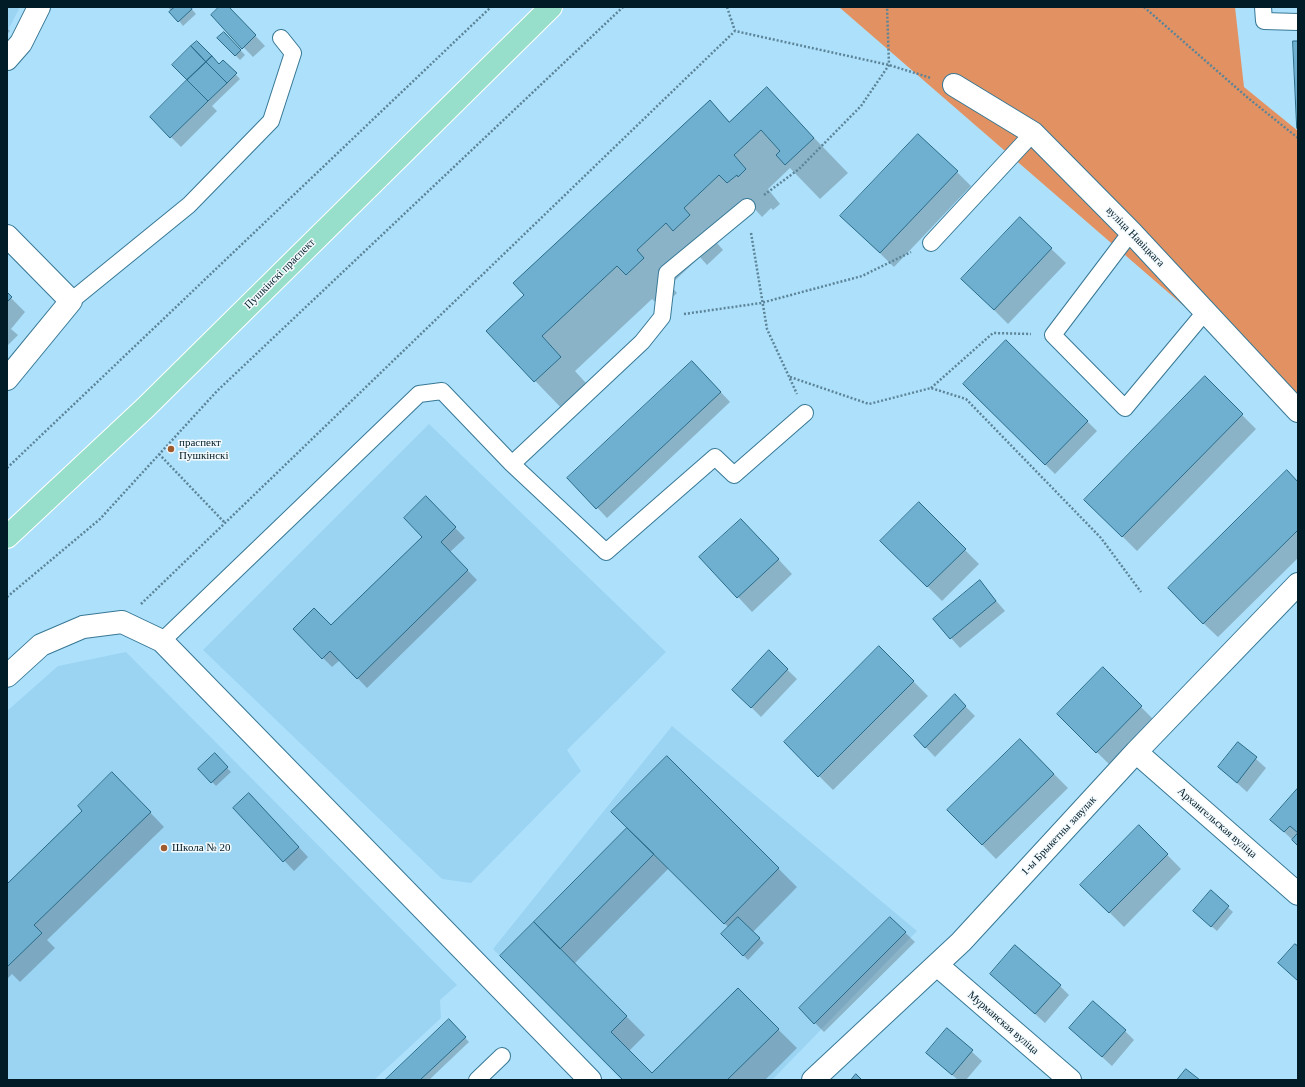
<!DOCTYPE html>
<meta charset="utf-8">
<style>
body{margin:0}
#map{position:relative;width:1305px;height:1087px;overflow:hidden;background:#ade0fb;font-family:"Times New Roman",serif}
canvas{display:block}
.frame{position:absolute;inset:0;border:8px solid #011b27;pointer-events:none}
</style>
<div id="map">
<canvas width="1305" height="1087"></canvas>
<div class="frame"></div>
</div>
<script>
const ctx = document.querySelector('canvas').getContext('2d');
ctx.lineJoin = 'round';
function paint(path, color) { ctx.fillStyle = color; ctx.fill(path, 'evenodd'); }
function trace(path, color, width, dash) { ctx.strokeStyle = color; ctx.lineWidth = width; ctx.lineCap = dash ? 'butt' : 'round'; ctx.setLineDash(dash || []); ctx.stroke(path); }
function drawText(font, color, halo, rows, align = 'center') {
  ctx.font = font + ' "Times New Roman",serif'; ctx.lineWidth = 3; ctx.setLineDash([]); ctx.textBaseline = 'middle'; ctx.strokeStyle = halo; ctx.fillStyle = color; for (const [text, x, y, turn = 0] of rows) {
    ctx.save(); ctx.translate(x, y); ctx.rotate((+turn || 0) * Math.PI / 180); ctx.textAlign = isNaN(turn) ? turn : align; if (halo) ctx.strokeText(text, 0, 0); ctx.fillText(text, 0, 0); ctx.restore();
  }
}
const built = new Path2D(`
 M7 7H20L7 32Z
 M429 424 666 652 567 750 581 771 471 883 442 879 203 650Z
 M126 652 457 985 440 1000 441 1018 374 1080H7V711L58 666Z
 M672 726 917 931 772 1080H621L493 949Z`);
const green = new Path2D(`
 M839 7H1235L1244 87 1298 131V405Z`);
const shadow = new Path2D(`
 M168 7H190L196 14 183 26Z
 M221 7H228L265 46 253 57 212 15Z
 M7 28 10 31 7 34Z
 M224 33 245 55 240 60 219 38Z
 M223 61 240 79 212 106 217 111 181 147 151 117Z
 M767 89 848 173 820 199 790 168 768 189 780 204 773 210 771 208 762 217 754 208 717 243 723 250 707 265 700 257 670 285 677 293 661 308 652 299 575 371 594 392 569 416 487 331 526 295 710 102 730 122Z
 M957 172 971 186 894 267 856 230Z
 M1020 219 1066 263 1008 324 977 293Z
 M7 294 25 312 11 329 18 335 8 345Z
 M1006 341 1097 431 1055 474 964 384Z
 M702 372 730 402 607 518 569 478Z
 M1205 378 1256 429 1137 551 1086 500Z
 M1298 483V558L1218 637 1203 623Z
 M426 498 465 538 450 552 477 580 367 688 340 660 332 667 294 629 331 627 424 537Z
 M919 504 979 564 942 601 882 541Z
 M755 534 792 574 752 612 701 557Z
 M980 582 1005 611 960 648 951 638Z
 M879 647 928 696 833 790 785 742Z
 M769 652 797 679 761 717 743 699Z
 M1103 669 1155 721 1111 766 1058 714Z
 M955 696 975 716 935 757 915 736Z
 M1020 740 1068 788 996 859 948 810Z
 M1238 743 1266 768 1247 792 1219 767Z
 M215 755 231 772 216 786 200 769Z
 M667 758 797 887 753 932 764 943 748 960 722 934 729 928 669 868 574 964 645 1035 629 1051 652 1075 738 990 797 1048 765 1080H624L534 923 628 828Z
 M127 788 164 827 47 940 55 948 20 982 12 974 7 979V885Z
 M1298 790V845L1271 820Z
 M259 804 308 857 294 871 234 808Z
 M1139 826 1181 869 1124 927 1082 885Z
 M1211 892 1233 912 1217 931 1199 916Z
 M890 918 915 942 824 1032 800 1008Z
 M991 974 1060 986 1069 995 1045 1023Z
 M449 1020 469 1042 429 1080H387Z
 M1070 1028 1125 1031 1134 1040 1112 1066Z
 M948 1030 982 1061 966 1080H958L937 1062Z`);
const building = new Path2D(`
 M175 7H191L192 9 178 22 169 12Z
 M219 7H229L256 35 242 49 211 15Z
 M224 32 241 50 235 56 217 38Z
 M197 41 212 56 206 62 191 46Z
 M1293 41H1298V127L1297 128Z
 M191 46 206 62 187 80 172 65Z
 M212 56 219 64 223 60 237 73 227 83 206 62Z
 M206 62 227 83 208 101 187 80Z
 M187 80 208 101 170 138 150 117Z
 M767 87 814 138 785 165 776 155 780 151 761 130 734 155 746 169 738 177 737 175 727 183 719 175 684 208 690 215 673 231 666 223 637 250 644 258 626 275 617 266 542 336 561 357 534 382 486 331 524 295 513 283 710 100 729 122Z
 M918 134 958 171 880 253 840 216Z
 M1020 217 1052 248 994 310 961 279Z
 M7 292 12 297 7 302Z
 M1006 340 1088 421 1045 465 963 384Z
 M692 361 721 392 596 509 567 478Z
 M1205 376 1243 414 1122 537 1084 500Z
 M1287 470 1298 482V530L1203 624 1168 588Z
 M426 496 456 527 441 542 468 570 357 679 330 651 322 659 293 629 314 608 331 625 422 537 404 518Z
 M919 502 966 549 927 587 880 541Z
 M741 519 779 559 737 598 699 557Z
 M980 580 996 601 950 639 933 619Z
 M879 646 914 681 818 777 784 742Z
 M769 650 788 669 751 708 732 690Z
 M1103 667 1142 706 1096 753 1057 714Z
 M955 694 966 706 925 748 914 736Z
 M1020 739 1054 774 982 845 947 810Z
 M1238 742 1257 757 1237 783 1218 767Z
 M215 753 228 767 211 783 198 769Z
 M667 756 779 868 724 924 611 812Z
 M112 772 151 812 34 925 42 933 7 967V884L82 811 78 806Z
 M1298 788V833L1290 826 1284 832 1270 820Z
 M249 793 299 847 283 862 233 808Z
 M1139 825 1168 854 1109 913 1080 885Z
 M627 828 654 854 560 949 534 922Z
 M1298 833V846L1292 840Z
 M1211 890 1229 906 1211 927 1193 911Z
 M738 917 760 938 743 956 721 934Z
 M890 917 906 932 814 1024 799 1008Z
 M534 922 627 1016 611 1032 652 1073 738 988 779 1029 727 1080H623L500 956Z
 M1295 944 1298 946V981L1278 963Z
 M1015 945 1061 985 1035 1014 990 974Z
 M1093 1001 1126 1030 1102 1057 1069 1028Z
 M449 1019 466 1037 420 1080H385Z
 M947 1028 973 1050 952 1075 926 1053Z
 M1186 1069 1200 1080H1177Z
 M856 1074 862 1080H851Z`);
const path = new Path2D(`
 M727 7 735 31
 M1144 7 1248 98 1298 138
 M764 195 799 169 861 106 889 65 887 7
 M751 233 767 329 797 394
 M684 314 761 303 862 276 911 252
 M790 377 869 404 931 388 966 399 1101 538 1141 592
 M931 388 993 333 1031 334
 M159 454 225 523
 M7 468 491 7
 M7 597 100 519 217 391 623 7
 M141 604 735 31 889 65 931 78`);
const lane = new Path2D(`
 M1263 7 1264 21 1298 22
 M1131 232 1053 335 1125 408 1205 312
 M931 243 1033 133
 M71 301 189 205 271 121 293 53 281 38
 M512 464 606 552 715 457 734 475 805 413
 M162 641 419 394 442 391 512 464 642 342 662 317 667 273 747 207
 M477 1080 502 1056`);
const street = new Path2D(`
 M7 59 21 43 39 7
 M954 85 1033 133 1131 232 1298 411
 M7 236 71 301 7 379
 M7 676 41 645 83 627 122 622 162 641 590 1080
 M1136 752 1298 894
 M937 965 1070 1080
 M813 1080 961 942 1136 752 1298 584`);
const primary = new Path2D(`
 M7 537 145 408 551 7`);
const markers = [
 [171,449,4,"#9f5a2e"],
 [164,848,4,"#9f5a2e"]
];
const streetNames = [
 ["вуліца Навіцкага",1135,237,46],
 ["Пушкінскі праспект",280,274,-45],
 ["Архангельская вуліца",1217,823,41],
 ["1-ы Брыкетны завулак",1059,836,-47],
 ["Мурманская вуліца",1003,1023,41]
];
const poiNames = [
 ["праспект",179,443],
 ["Пушкінскі",179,456],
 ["Школа № 20",172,848]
];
paint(built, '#9bd4f2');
paint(green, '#e29262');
paint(shadow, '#0003');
paint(building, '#6fb0d0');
trace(building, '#296b88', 1);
trace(lane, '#377895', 18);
trace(street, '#377895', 24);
trace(primary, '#fff', 24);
trace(path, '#5c8498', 2.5, [2, 2]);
trace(lane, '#fff', 16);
trace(street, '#fff', 22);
trace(primary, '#97dfca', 22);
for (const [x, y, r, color] of markers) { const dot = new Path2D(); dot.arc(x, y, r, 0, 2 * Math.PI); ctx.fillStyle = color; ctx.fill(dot); trace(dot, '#f3fafd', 1.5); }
drawText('11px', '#011b27', '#f3fafd', streetNames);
drawText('11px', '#011b27', '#f3fafd', poiNames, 'left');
</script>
